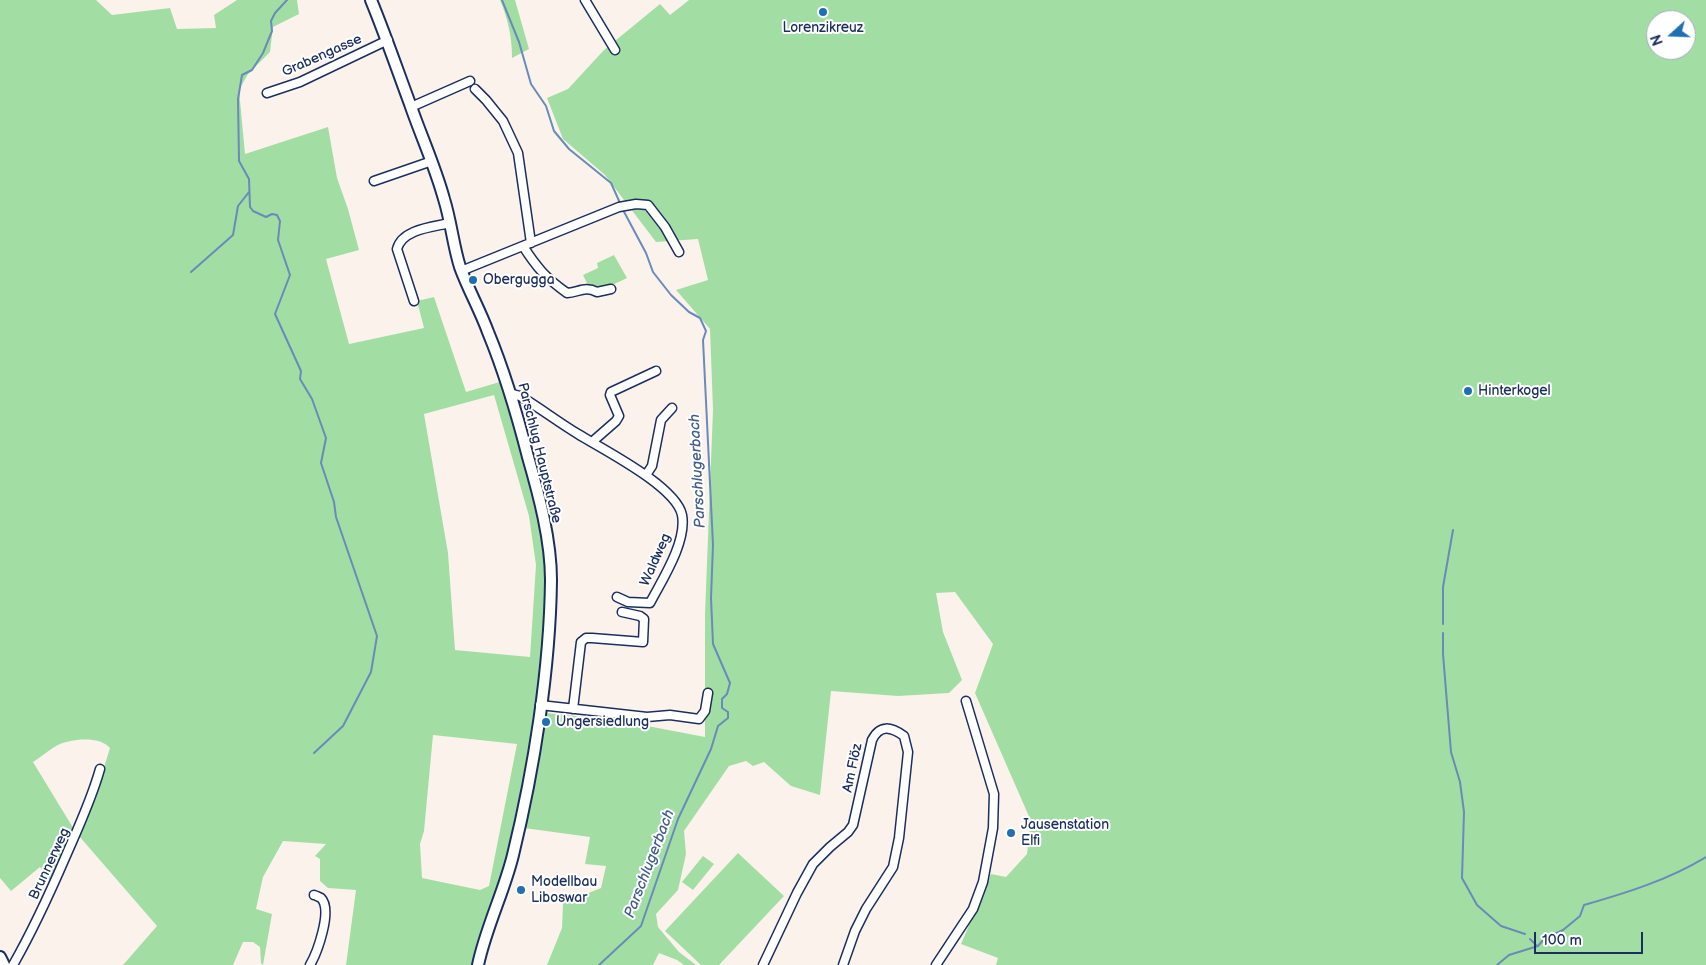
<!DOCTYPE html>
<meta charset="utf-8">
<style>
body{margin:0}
#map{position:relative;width:1706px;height:965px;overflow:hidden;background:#fcf2ec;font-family:"Balsamiq Sans",sans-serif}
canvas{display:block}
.north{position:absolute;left:1646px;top:10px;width:50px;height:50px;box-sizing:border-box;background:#fff;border:1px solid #a4acbf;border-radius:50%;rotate:250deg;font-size:14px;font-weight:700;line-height:20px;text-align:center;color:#1b2f5e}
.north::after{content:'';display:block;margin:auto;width:18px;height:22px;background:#1f6fb2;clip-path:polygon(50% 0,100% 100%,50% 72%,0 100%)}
.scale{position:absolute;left:1534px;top:932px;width:109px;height:22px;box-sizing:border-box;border:2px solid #1b2f5e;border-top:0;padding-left:6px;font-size:15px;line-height:18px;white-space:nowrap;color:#1b2f5e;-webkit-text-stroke:4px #fff;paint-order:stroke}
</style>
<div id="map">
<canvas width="1706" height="965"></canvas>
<div class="north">N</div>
<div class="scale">100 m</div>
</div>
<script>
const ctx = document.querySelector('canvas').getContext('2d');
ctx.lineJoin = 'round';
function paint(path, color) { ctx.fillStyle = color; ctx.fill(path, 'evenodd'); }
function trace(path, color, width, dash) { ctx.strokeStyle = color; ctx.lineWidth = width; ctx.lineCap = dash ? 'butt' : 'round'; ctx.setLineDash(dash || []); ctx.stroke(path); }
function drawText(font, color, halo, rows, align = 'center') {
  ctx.font = font + ' "Balsamiq Sans",sans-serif'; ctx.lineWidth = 4; ctx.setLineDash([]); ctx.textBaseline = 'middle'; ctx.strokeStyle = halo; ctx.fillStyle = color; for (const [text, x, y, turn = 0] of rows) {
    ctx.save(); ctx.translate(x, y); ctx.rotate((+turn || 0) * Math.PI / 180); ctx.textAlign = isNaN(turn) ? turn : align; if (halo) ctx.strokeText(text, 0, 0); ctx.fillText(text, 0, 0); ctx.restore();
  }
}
const green = new Path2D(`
 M0 0H96L112 15 170 8 177 29 216 28 214 15 237 0H297L299 14 273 27 270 52 248 74 239 90 245 154 328 127 337 178 348 209 359 250 326 259 349 344 424 328 417 301 434 297 466 392 503 381 536 495 547 569 543 659 531 742 518 818 508 864 474 965H346L356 890 328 888 320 881V859L315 856 326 844 283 841 263 877 256 909 272 914 263 965 261 963 260 947 253 942H243L233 965H123L157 926 79 836 94 800 110 748C99 736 74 739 60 744 51 748 41 757 33 762L75 831 52 885 40 867 11 891 0 878ZM494 395 529 516 536 565 530 657 455 650 448 553 424 414ZM433 735 517 744 489 886 480 890 422 878 420 844 424 831Z
 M500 0H515L529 49 512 58C512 37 508 19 500 0Z
 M689 0H1706V965H996L998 958 961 944 991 874 1006 877 1027 854 1031 821 975 693 993 644 955 592 936 593 943 632 962 680 949 693 898 696 831 691 820 795 791 786 764 762 753 766 746 761 729 766 684 831 686 854 678 890 656 914 658 927 679 952 696 965H684L677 960 659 953 653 965H547L562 928 563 903 601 888 606 866 585 864 590 837 524 828 542 734 545 713 616 720 705 737V614L713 410 710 329 676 290 708 280 698 239 656 242 605 175 563 139 547 98 568 89 604 50 660 4 670 15ZM1656 20H1686V50H1656Z
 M614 255 627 278 604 289 588 285 583 275 598 268 597 263Z
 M738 853 784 896 719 965H701L665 931Z
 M703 856 714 864 693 890 682 882Z`);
const stream = new Path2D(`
 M287 0 275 13 271 21 272 31 263 53 252 70 242 75 238 99 239 161 249 179 250 207 253 211 266 217 272 214 277 215 280 221 278 240 290 275 275 314 301 371 300 379 312 399 326 438 321 463 334 502 336 517 377 636 371 672 343 726 314 753
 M502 0 519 42 531 84 546 106 554 131 569 149 611 183 620 203
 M191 272 233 235 238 206 249 192
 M1443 624V587L1453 530
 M1443 633V654L1451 752 1460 782 1464 812 1462 878 1477 905 1501 926 1525 934
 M1530 939 1537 946
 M599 965 641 926 678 819 711 749 718 726 728 718V712L722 708V699L727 694 730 683 713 644 711 598 713 545 703 340 706 331 700 318 689 312 671 295 653 272 646 253 622 208
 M1497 965 1509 955 1538 946 1544 939 1563 930 1580 916 1584 905C1626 893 1668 880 1706 857`);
const minor = new Path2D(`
 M585 0 615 50
 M475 89 486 100 503 121 518 153 531 243
 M267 93 300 82 388 40
 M411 107 470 81
 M374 181 432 161
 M523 246C537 268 546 278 567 293 579 292 585 286 597 292L611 289
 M461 271 619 207 636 204 648 205 665 227 679 252
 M414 301 397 249C402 229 433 227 450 223
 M512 394 520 396C540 408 558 422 578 434 602 449 676 486 682 515 687 542 662 580 650 603L628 602 617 597
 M592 442 616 421 619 416 610 395 611 392 656 371
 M646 475 652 466 661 420 672 408
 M540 705 647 717 670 715 699 719 705 711 708 693
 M573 709 581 642 586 638H592L643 642 644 619 640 616 622 612
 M13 965C33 930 49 895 65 858 78 828 91 801 100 769
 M310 965C317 953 333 910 321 898 321 898 315 895 314 895
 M763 965 797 893 813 864 830 847 848 832 853 825 872 740C880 724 891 727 904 736L908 752 899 838 893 867 866 909 855 931 843 965
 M936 965 973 909 983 882 993 828 994 794 966 701`);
const secondary = new Path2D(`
 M371 0C385 34 397 69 410 104 421 136 435 166 444 199 451 221 453 245 460 267 468 289 480 310 488 332 505 373 517 414 528 457 539 495 551 540 551 580 550 669 534 769 513 855 504 892 486 927 478 965
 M0 957 4 965`);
const markers = [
 [823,12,5,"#1f6fb2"],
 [473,280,5,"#1f6fb2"],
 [1468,391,5,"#1f6fb2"],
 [546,722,5,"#1f6fb2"],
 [1011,833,5,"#1f6fb2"],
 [521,890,5,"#1f6fb2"]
];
const poiNames = [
 ["Lorenzikreuz",823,28,"center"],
 ["Obergugga",483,280],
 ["Hinterkogel",1478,391],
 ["Ungersiedlung",556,722],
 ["Jausenstation",1021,825],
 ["Elfi",1021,841],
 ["Modellbau",531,882],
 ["Liboswar",531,898]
];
const streetNames = [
 ["Grabengasse",322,56,-24],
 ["Parschlug Hauptstraße",539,453,76],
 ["Waldweg",656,560,-66],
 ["Am Flöz",853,768,-78],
 ["Brunnerweg",50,864,-65]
];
const waterNames = [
 ["Parschlugerbach",698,471,-93],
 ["Parschlugerbach",650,864,-69]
];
paint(green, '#a2dea4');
trace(stream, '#688bb9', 2);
trace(minor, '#1b2f5e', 11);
trace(secondary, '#1b2f5e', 14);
trace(minor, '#fff', 8);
trace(secondary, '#fff', 10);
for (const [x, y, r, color] of markers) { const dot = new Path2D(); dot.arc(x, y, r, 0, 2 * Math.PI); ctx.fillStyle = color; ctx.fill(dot); trace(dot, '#fff', 2); }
drawText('14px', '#1b2f5e', '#fff', poiNames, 'left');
drawText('14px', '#1b2f5e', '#fff', streetNames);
drawText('italic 15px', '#425d8c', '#fff', waterNames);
</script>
